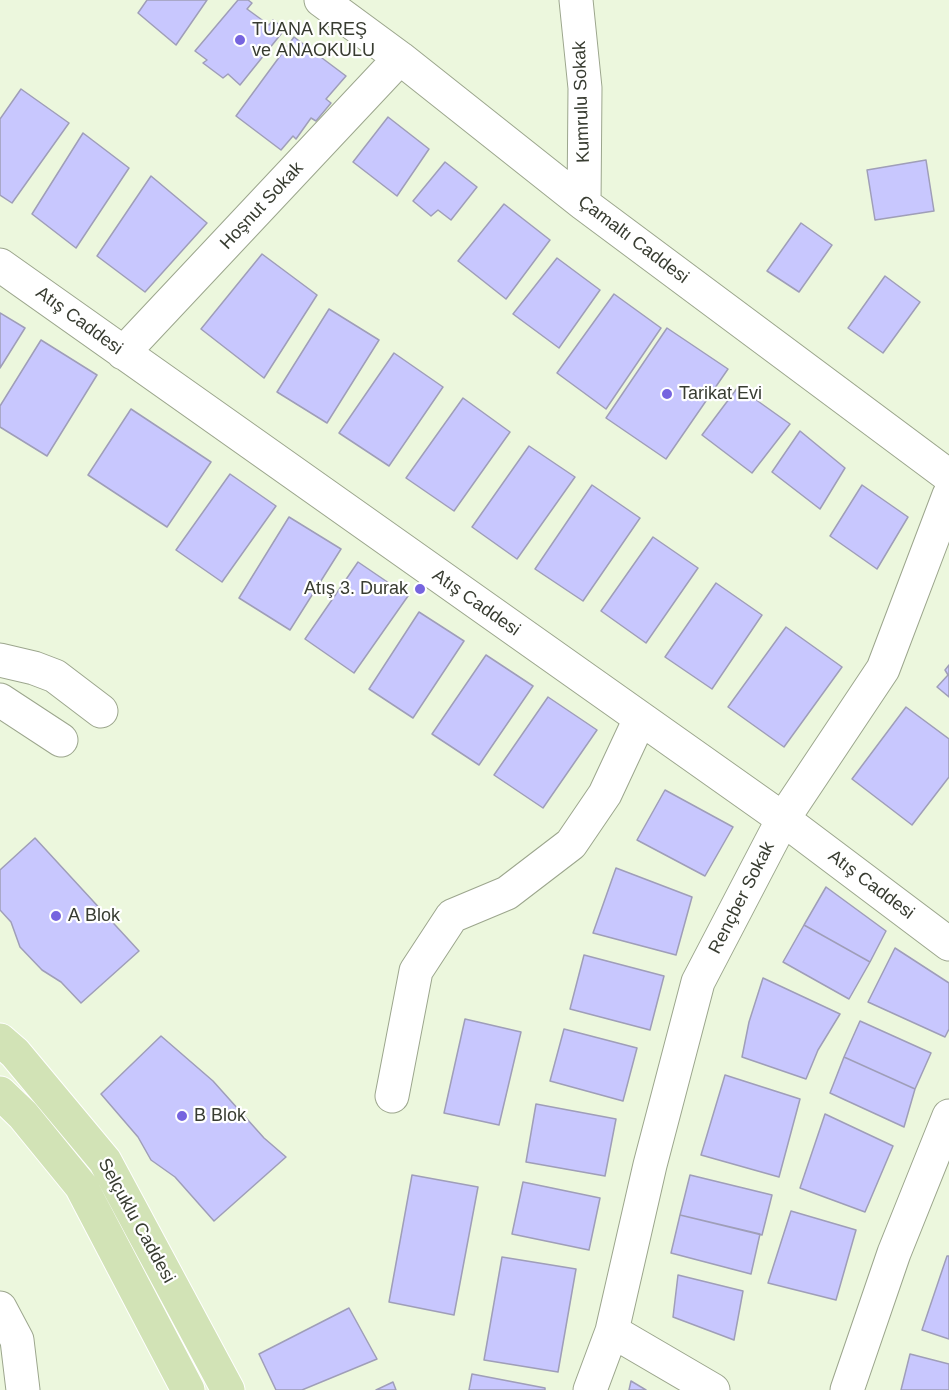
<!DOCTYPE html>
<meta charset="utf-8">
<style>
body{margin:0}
canvas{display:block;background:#ecf7dd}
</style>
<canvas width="949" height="1390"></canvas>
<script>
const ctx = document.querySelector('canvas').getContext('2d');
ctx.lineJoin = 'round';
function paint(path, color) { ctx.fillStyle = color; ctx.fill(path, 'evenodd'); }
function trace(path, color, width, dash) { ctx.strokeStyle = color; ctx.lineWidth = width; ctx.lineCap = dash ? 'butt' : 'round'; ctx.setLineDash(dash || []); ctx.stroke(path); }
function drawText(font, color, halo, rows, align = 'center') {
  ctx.font = font + ' Helvetica,sans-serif'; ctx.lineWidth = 4.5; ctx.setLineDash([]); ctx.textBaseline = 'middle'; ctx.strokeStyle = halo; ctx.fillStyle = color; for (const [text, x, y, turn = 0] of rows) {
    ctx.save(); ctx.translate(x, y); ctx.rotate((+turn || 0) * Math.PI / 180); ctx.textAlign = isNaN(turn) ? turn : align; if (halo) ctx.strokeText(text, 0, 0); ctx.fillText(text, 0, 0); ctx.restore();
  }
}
const building = new Path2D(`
 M147 0H207L176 45 138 13Z
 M238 0H248L252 3 247 9 269 25 273 20 285 29 240 85 228 74 223 78 203 63 207 60 195 51Z
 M294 37 346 76 326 99 331 103 316 121 311 118 296 139 293 136 281 150 236 116Z
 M21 89 69 123 12 203 0 195V119Z
 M388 117 429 149 397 196 353 162Z
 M83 133 129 168 76 248 32 214Z
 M926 160 934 211 875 220 867 170Z
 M445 162 477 187 451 220 438 210 431 216 413 201Z
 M151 176 207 223 145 292 97 256Z
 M504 204 550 240 506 299 458 261Z
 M801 223 832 245 799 292 767 271Z
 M262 254 317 295 264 378 201 329Z
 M557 258 600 290 559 348 513 314Z
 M885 276 920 302 883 353 848 328Z
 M614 294 661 328 606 409 557 373Z
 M329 309 379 340 327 423 277 392Z
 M0 313 25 328 0 368Z
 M667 328 728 369 666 459 606 418Z
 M41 340 97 375 47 456 0 427V406Z
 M394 353 443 387 389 466 339 433Z
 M738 387 790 424 752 473 702 435Z
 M463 398 510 432 454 511 406 478Z
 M131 409 211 462 167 527 88 475Z
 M800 431 845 468 820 509 772 472Z
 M529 446 575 477 517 559 472 527Z
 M230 474 276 506 222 582 176 550Z
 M592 485 640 518 583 601 535 569Z
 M862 485 908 517 877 569 830 536Z
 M289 517 341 549 290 630 239 598Z
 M653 537 698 568 646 643 601 611Z
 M358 562 408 596 354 673 305 639Z
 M716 583 762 615 712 689 665 657Z
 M419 612 464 641 413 718 369 689Z
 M786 627 842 667 784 747 728 707Z
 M486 655 533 686 479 765 432 734Z
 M949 665V697L937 687 948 675 945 670Z
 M548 697 597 730 543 808 494 775Z
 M906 707 949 739V777L912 825 852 779Z
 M665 790 733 827 705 876 637 840Z
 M35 838 139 951 81 1003 61 982 42 970 20 947 11 922 0 910V870Z
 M616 868 692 897 676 955 593 933Z
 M826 887 886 931 870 962 804 925Z
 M804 925 870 962 849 999 783 962Z
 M895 948 949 983V1029L945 1037 868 1002Z
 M584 955 664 976 650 1030 570 1009Z
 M763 978 840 1014 818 1050 806 1079 742 1057 749 1022Z
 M465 1019 521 1032 499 1125 444 1113Z
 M860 1021 931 1053 915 1089 844 1057Z
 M564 1029 637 1048 623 1101 550 1081Z
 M161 1036 213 1081 264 1138 286 1157 214 1221 175 1177 151 1160 138 1137 101 1094Z
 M844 1057 915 1089 904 1127 830 1093Z
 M725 1075 800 1099 779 1177 701 1155Z
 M536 1104 616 1119 605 1176 526 1162Z
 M825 1114 893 1146 865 1212 800 1188Z
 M412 1175 478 1187 454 1315 389 1302Z
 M690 1175 772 1195 762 1235 680 1215Z
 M523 1182 600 1198 589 1250 512 1234Z
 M791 1211 856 1230 836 1300 768 1283Z
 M680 1215 760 1234 751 1274 671 1253Z
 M947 1256H949V1339L922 1330Z
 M502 1257 576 1269 558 1372 484 1360Z
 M678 1275 743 1291 734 1340 673 1317Z
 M349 1308 377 1359 302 1390H276L259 1354Z
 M910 1354 949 1364V1390H901Z
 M472 1374 545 1388V1390H469Z
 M631 1381 646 1390H629Z
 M393 1382 396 1390H376Z`);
const minor = new Path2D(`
 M321 0 400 58 584 204 949 476
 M576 0 585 88 584 204
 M0 265 783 819 949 944
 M123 353 400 58
 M0 660 34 668 55 676 101 711
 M0 700 61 740
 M392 1096 416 971 452 916 507 893 571 844 605 794 640 719
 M0 1308 17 1340 23 1390
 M612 1331 713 1390
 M590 1390 612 1331 650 1165 698 982 783 819 883 669 949 495
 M847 1390 894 1253 949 1116`);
const major = new Path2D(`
 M0 1040 15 1053 105 1161 228 1390
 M0 1093 23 1115 81 1186 188 1390`);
const markers = [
 [240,40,6,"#7664df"],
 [667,394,6,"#7664df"],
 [420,589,6,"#7664df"],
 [56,916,6,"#7664df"],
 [182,1116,6,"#7664df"]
];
const poiNames = [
 ["TUANA KREŞ",252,30],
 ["ve ANAOKULU",252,51],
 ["Tarikat Evi",679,394],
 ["Atış 3. Durak",408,589,"right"],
 ["A Blok",68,916],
 ["B Blok",194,1116]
];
const streetNames = [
 ["Kumrulu Sokak",582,102,-92],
 ["Hoşnut Sokak",262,206,-47],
 ["Çamaltı Caddesi",633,240,37],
 ["Atış Caddesi",79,321,36],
 ["Atış Caddesi",476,603,35],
 ["Atış Caddesi",871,885,37],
 ["Rençber Sokak",742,898,-63],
 ["Selçuklu Caddesi",136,1221,61]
];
paint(building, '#c8c7fe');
trace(building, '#9f9eb8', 1.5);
trace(minor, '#9ca68d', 35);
trace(major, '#fff', 35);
trace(minor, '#fff', 33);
trace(major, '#d2e3b6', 33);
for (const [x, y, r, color] of markers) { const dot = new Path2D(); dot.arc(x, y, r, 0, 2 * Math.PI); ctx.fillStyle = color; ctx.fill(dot); trace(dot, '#fff', 2); }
drawText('18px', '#383c31', '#fff', poiNames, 'left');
drawText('18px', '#383c31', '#fff', streetNames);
</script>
